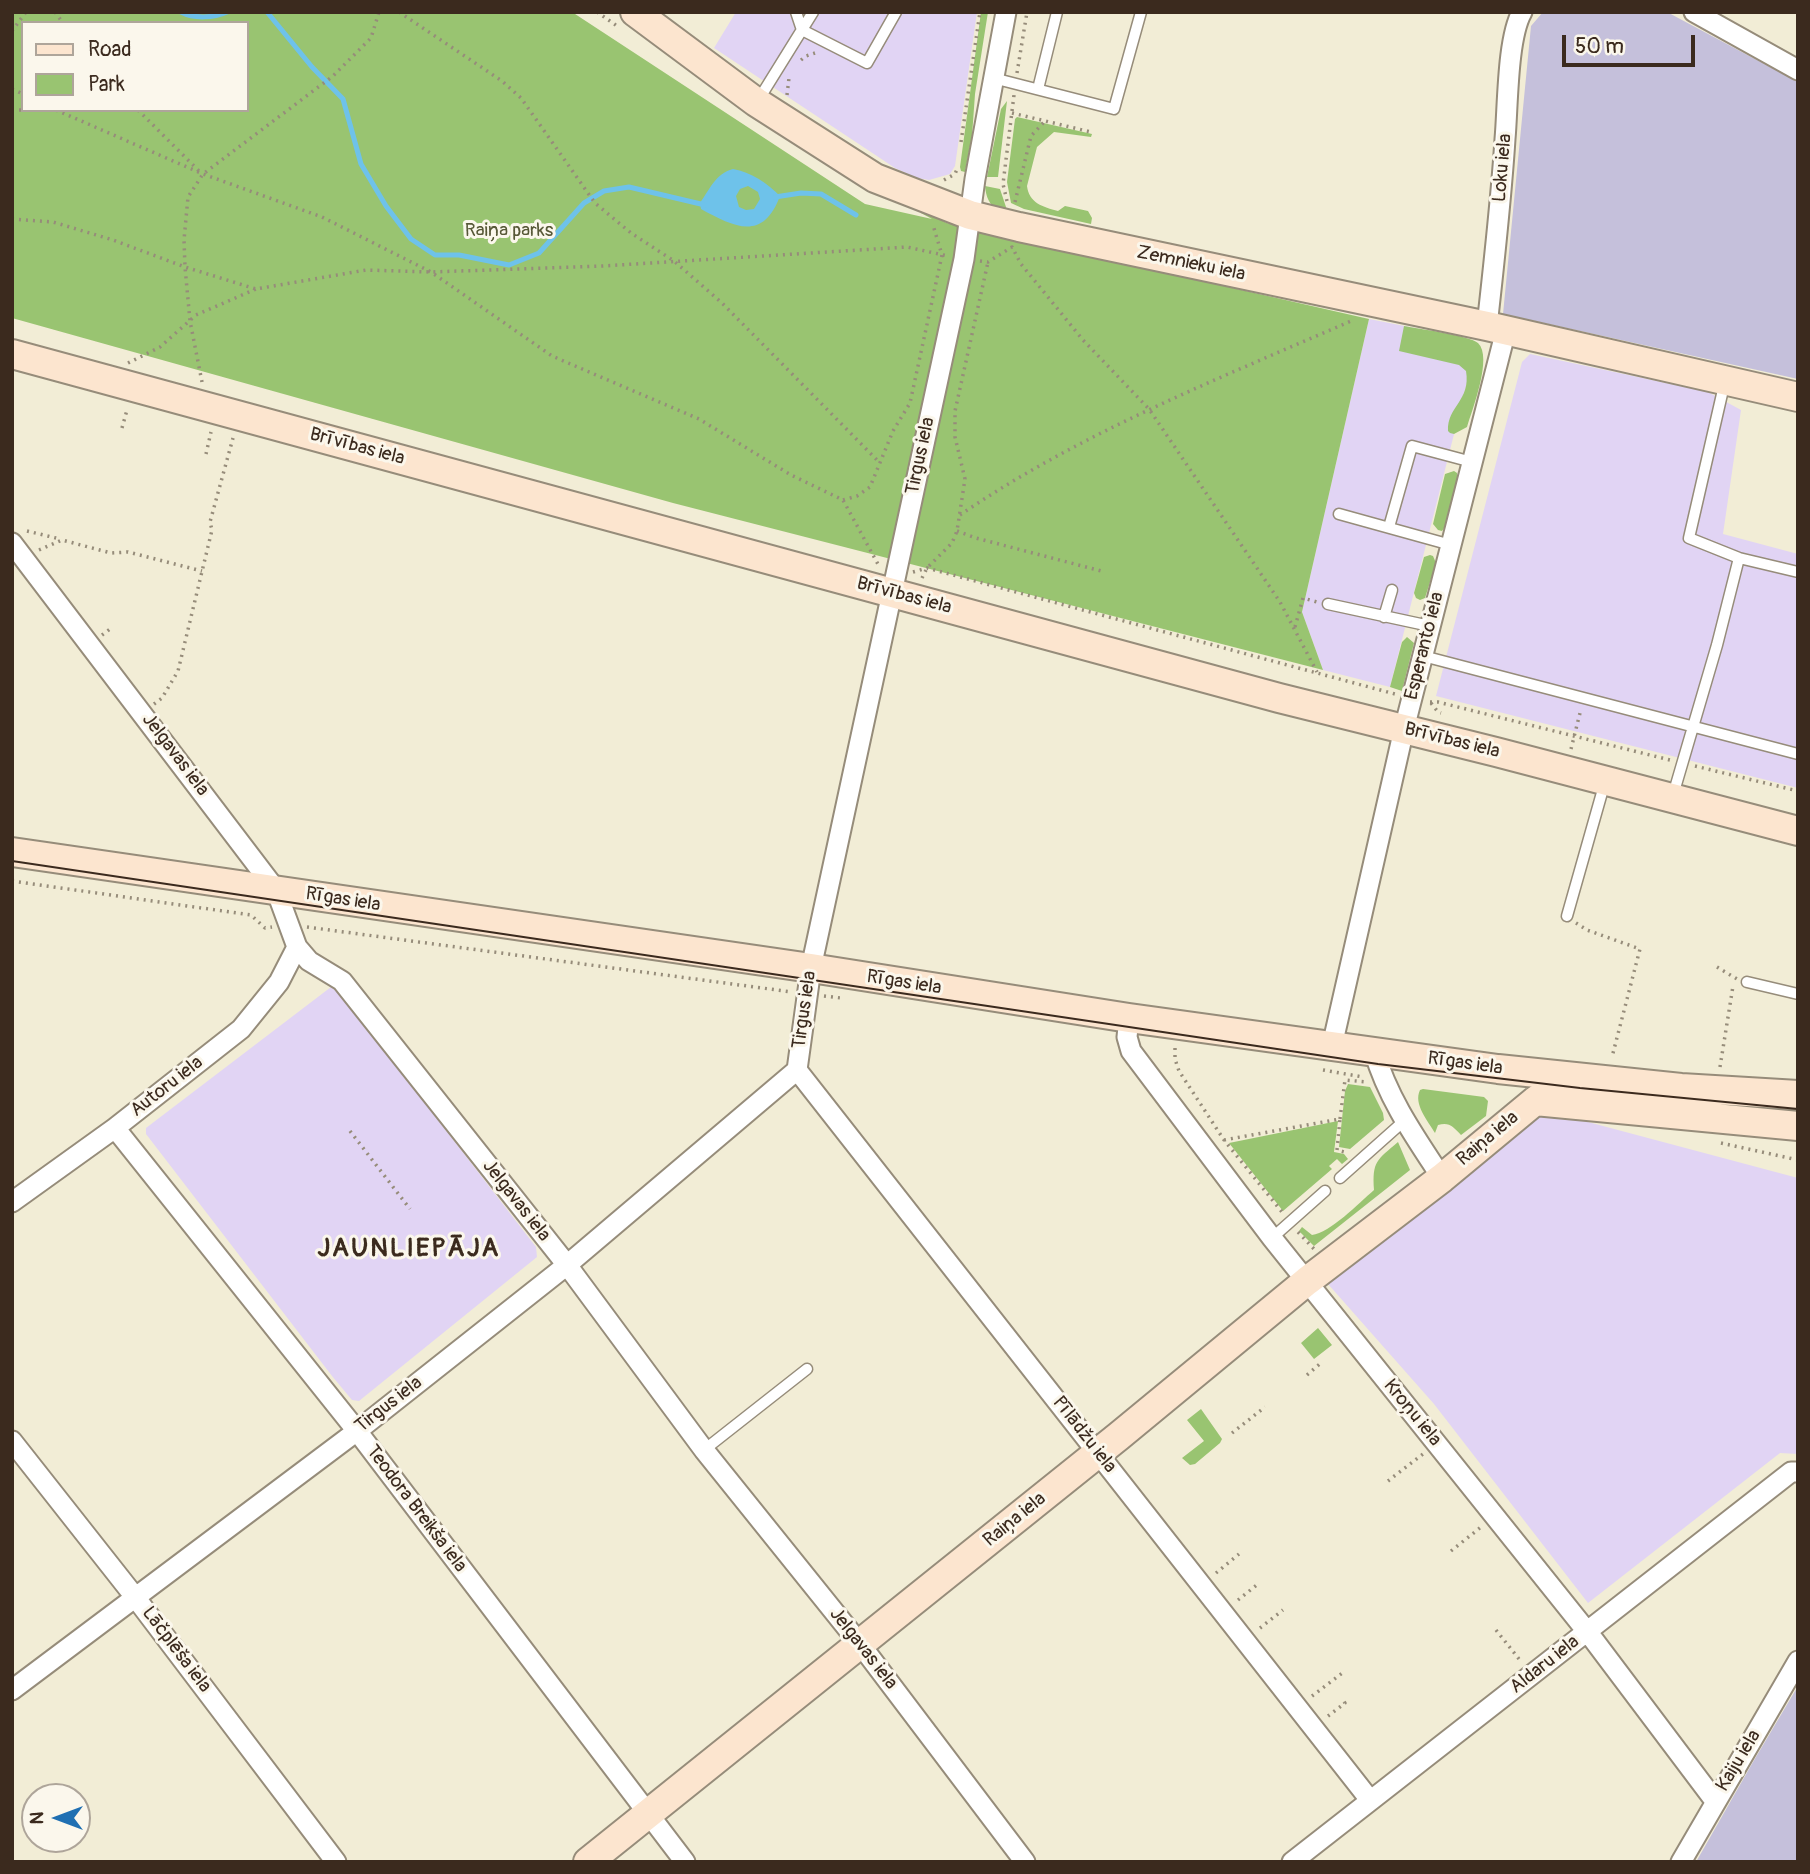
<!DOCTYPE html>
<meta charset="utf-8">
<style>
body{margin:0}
#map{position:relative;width:1810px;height:1874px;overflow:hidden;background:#f2edd6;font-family:Pangolin,sans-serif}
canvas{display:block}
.frame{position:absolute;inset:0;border:14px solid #3b2a1e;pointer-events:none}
.legend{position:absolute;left:21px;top:21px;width:228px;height:91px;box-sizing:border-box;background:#fbf7ec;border:2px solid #aea59a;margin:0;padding:9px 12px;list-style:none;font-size:21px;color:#3b2a1e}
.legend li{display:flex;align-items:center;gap:14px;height:35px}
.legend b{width:35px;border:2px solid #aea59a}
.north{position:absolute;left:21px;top:1783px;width:70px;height:70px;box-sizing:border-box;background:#fbf7ec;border:2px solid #aea59a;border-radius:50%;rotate:270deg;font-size:19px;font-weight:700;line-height:28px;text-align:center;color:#3b2a1e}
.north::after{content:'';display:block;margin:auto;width:24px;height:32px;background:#1f6fb2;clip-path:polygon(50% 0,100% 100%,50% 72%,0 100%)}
.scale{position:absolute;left:1562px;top:35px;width:133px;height:32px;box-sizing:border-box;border:4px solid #3b2a1e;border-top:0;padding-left:9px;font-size:21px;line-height:24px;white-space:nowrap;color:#3b2a1e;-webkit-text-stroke:5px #fbf7ec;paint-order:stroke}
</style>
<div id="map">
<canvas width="1810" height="1874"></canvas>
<div class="frame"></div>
<ul class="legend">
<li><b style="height:9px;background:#fce5cf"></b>Road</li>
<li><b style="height:19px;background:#99c471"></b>Park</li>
</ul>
<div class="north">N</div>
<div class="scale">50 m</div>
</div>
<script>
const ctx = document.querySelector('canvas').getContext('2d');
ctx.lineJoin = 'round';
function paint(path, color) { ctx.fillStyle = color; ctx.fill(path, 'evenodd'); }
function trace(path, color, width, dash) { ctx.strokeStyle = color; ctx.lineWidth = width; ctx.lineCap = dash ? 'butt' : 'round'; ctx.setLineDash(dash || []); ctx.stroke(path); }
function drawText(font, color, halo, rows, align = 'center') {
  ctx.font = font + ' Pangolin,sans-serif'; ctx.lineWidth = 6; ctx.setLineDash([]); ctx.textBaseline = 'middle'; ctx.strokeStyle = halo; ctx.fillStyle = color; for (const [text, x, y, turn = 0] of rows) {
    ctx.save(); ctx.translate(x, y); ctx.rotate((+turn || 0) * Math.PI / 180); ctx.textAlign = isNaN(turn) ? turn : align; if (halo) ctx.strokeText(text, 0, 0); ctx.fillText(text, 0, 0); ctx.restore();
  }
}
const built = new Path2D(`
 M736 12H977L955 166 950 174 929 180 917 178 895 168 714 48Z
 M1369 319 1465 338 1475 343 1471 367 1390 687 1323 670 1302 612Z
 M1530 354 1708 392 1741 410 1723 534 1798 554V788L1436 696 1522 362Z
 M331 987 343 997 536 1247 537 1257 359 1401 352 1400 332 1376 146 1134V1128Z
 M1543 1110 1798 1178V1454L1780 1453 1588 1603 1434 1404 1328 1284Z`);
const industrial = new Path2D(`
 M1543 12H1667L1798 82V379L1503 314 1531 26Z
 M1798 1686V1862H1696L1753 1762Z`);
const green = new Path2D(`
 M12 12H572L865 204 932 219 921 213 922 211 947 223 1369 319 1302 612 1323 670 673 503 12 318ZM23 23H247V110H23Z
 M981 12H988L975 94 972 136 965 172 961 171 960 167Z
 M1007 101 998 177H987L1001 109Z
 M1017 117 1092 134 1091 137 1054 132 1037 147 1027 186C1029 203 1043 207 1058 211L1065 206 1088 211 1092 218 1091 224 1024 209 1011 203 1007 182 1015 119Z
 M985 186 1000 189 1007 210 998 211C989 204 986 197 985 186Z
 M1404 326C1418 329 1468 335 1478 343 1493 357 1472 410 1467 427L1454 434 1450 433 1448 431C1447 406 1471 401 1466 371L1459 365 1399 351Z
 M1454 471 1457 473 1458 479 1445 527 1442 531 1438 530 1433 524 1445 474Z
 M1430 555 1433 556 1436 563 1425 598 1420 600 1416 598 1414 593 1424 557Z
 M1407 637 1414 643 1402 691 1390 687 1402 642Z
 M1348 1084 1370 1087 1383 1113 1384 1120 1350 1149 1339 1147 1345 1091Z
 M1423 1089 1484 1097 1488 1101 1486 1116 1461 1135C1453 1127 1450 1122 1438 1125L1435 1133C1428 1121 1413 1104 1420 1090Z
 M1338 1121 1334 1152 1344 1154 1348 1159 1342 1164 1337 1159 1329 1166 1332 1169 1283 1211 1229 1143Z
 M1398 1142 1410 1170 1314 1246 1299 1231 1302 1227 1312 1235C1330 1233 1359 1203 1374 1190 1372 1161 1377 1160 1398 1142Z
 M1318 1328 1332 1345 1314 1359 1301 1343Z
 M1201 1409 1222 1439 1220 1443 1195 1464 1190 1465 1182 1458 1204 1441 1187 1420Z`);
const water = new Path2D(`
 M733 169C751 172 767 183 780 196 763 242 734 227 701 209L700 203C710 189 715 174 733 169ZM748 186 758 192 760 199 754 209 746 210 739 207 736 196 740 189Z`);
const stream = new Path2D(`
 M181 12C194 19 214 18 227 12
 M267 12 312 67 343 99 361 164 386 206 411 239 435 255H459L509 265 539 253 584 203 604 191 629 187 705 205
 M775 197 801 193 821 194 856 215`);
const path = new Path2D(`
 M55 12 63 23
 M399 12 502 81 521 98 595 203 631 233 674 261 722 303 879 462
 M597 12 617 26
 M12 31 26 12
 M801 60 806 56 815 53
 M1017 73 1027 12
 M12 89 23 94
 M787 95 789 78
 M12 110H23
 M56 110 203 174 322 217 431 272 552 356 699 419 791 475 843 500 879 566
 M138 110 201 173
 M1012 113 1091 132
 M961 142 980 12
 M944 180 955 174 958 167
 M1007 201 1003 184 1014 95
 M1015 202 1031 136 1045 121
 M12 219 53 222 113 240 185 267 256 289 366 270 431 272 603 266 907 247 948 256
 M980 261 988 262 1012 247 1021 264 1083 340 1149 409 1280 602 1317 672
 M128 363 160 347 196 315 256 289
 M202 382 190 321 185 267 184 240 188 197 203 174 333 76 371 38 379 12
 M122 428 127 410
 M206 454 211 432
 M843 500 857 496 870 487 893 431 910 403 942 255 933 225
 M960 515C1080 433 1218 379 1351 321
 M27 531 60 539
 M957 531 976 538 1105 572
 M39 550 62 540 111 553 128 552 202 571
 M913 572 927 568 1395 694
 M922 578 927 568 952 543 957 531 965 479 955 437V411L988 262
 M1295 627 1303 598 1317 602
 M102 635 110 629
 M1430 702H1438L1670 760
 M1431 703 1438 712 1441 713
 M154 704 162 698 178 671 212 530 210 522 233 438
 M1571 749 1581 709
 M1695 766 1798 791
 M12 881 251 915 265 928 272 927
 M1576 923 1587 930 1640 949 1612 1057
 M307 927 792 992
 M1717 967 1737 979
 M824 996 841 998
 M1175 1048V1059L1179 1071 1224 1140 1282 1212
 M1720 1067 1733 986
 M1323 1070 1363 1077
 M1340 1119 1345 1080 1367 1082
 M350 1131 410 1209
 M1224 1140 1340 1119 1337 1150 1348 1153
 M1721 1143 1798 1160
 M1298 1232 1314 1249
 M1307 1375 1322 1362
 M1232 1433 1265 1407
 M1388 1481 1423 1454
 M1451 1551 1481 1527
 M1216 1573 1239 1554
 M1238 1600 1258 1584
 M1260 1628 1283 1610
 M1496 1630 1519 1659
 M1312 1696 1345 1671
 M1328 1716 1345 1703 1342 1699`);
const lane = new Path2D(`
 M796 12 802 30 867 63 896 12
 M993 78 1114 109 1141 12
 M1038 89 1057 12
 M759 99 813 12
 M1725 381 1689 538 1739 558 1798 572
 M1339 514 1451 545
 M1389 527 1412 446 1472 462
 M1328 604 1430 626
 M1384 617 1392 590
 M1423 656 1798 754
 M1673 795 1717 645 1739 558
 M1567 916 1605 782
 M1747 982 1798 994
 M1340 1178 1404 1121
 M1272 1238 1325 1191
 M704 1450 807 1369`);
const street = new Path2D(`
 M1694 12 1798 70
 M1487 326C1494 264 1501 202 1505 139 1508 106 1507 39 1522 12
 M12 543 276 890 297 947 309 961 342 981 567 1265 704 1450 860 1644 1025 1862
 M1129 1018 1127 1037 1131 1051 1272 1238 1593 1639 1715 1801
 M1332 1046 1404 729 1506 330
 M1374 1051C1388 1099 1415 1137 1442 1178
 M797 1070 1370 1800
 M115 1128 357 1431 685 1862
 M12 1202 115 1128 241 1029 279 982 297 947
 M12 1441 135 1597 336 1862
 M12 1690 357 1431 567 1265 797 1070 811 968 964 259 975 179 1006 12
 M1292 1862 1791 1472H1798
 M1681 1862 1798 1661`);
const secondary = new Path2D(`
 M635 12 756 102 875 178 970 215 1019 227 1487 326 1798 397
 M12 354 1279 698 1496 752 1798 831
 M12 852 811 968 1129 1018 1498 1069 1681 1088 1798 1095
 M1535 1101 1798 1126
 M588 1862 1119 1436 1307 1281 1442 1178 1535 1101 1569 1077`);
const tram = new Path2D(`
 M12 861 1378 1064 1580 1088 1798 1109`);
const streetNames = [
 ["Loku iela",1503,168,-85],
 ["Zemnieku iela",1191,264,12],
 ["Brīvības iela",357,447,15],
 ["Tirgus iela",921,456,-78],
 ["Brīvības iela",904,596,15],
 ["Esperanto iela",1425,646,-76],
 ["Brīvības iela",1452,741,14],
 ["Jelgavas iela",175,755,53],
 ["Rīgas iela",343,900,9],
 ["Rīgas iela",904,983,9],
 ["Tirgus iela",805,1010,-82],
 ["Rīgas iela",1465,1064,8],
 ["Autoru iela",167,1087,-38],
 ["Raiņa iela",1488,1139,-40],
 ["Jelgavas iela",516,1201,52],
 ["Tirgus iela",389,1405,-38],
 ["Kroņu iela",1412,1413,51],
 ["Pīlādžu iela",1084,1435,52],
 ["Teodora Breikša iela",416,1509,53],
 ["Raiņa iela",1015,1520,-39],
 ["Jelgavas iela",863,1649,52],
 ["Lāčplēša iela",176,1650,53],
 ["Aldaru iela",1545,1665,-38],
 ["Kaiju iela",1739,1761,-59]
];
const parkNames = [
 ["Raiņa parks",509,231]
];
const districtNames = [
 ["JAUNLIEPĀJA",409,1249]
];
paint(built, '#e1d4f4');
paint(industrial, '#c5c0db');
paint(green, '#99c471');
paint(water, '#6ec2ea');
trace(stream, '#6ec2ea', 5);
trace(lane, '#968c7a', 13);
trace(street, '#968c7a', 23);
trace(secondary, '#968c7a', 32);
trace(path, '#968c7a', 3.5, [2, 5]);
trace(lane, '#fff', 10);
trace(street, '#fff', 19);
trace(secondary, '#fce5cf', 28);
trace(tram, '#3b2a1e', 2);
drawText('19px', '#3b2a1e', '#fbf7ec', streetNames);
drawText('19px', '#575837', '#fbf7ec', parkNames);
ctx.letterSpacing = '2px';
drawText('bold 26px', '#3b2a1e', '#fbf7ec', districtNames);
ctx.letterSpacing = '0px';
</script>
